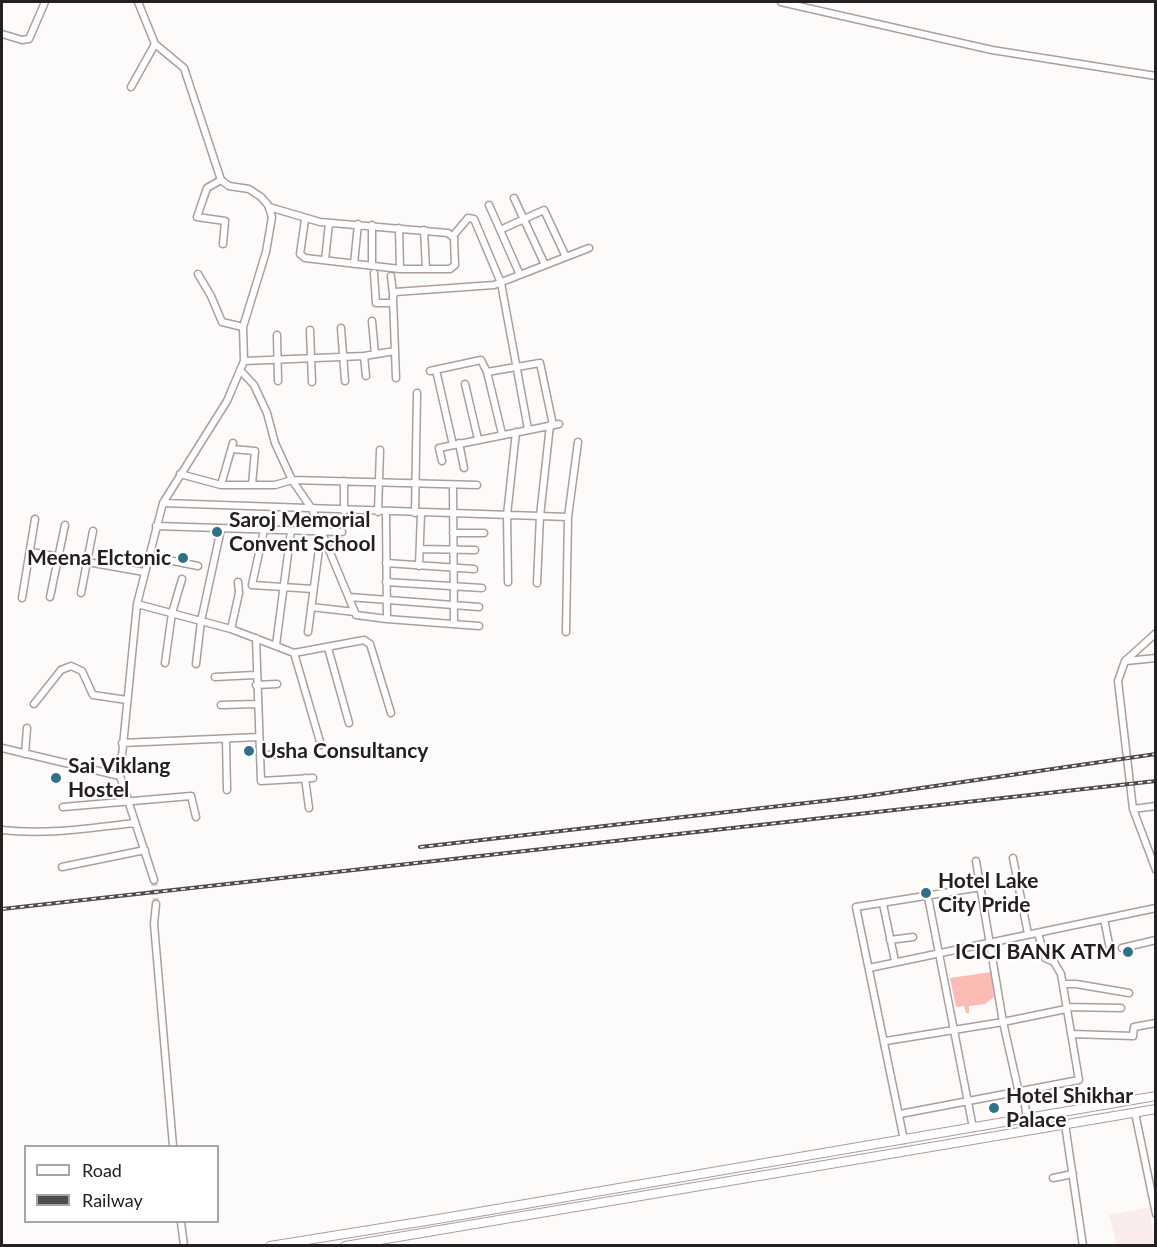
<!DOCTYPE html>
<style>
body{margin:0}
#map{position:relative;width:1157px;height:1247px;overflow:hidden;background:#fdfafa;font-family:Lato,sans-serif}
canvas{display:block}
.frame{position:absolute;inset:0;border:3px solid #25201f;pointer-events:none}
.legend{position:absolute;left:24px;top:1145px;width:195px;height:78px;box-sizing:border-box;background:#fff;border:2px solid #a8a6a5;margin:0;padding:8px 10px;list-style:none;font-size:18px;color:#25201f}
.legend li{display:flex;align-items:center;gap:12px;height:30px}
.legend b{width:30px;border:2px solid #a8a6a5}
</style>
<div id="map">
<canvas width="1157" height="1247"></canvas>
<div class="frame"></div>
<ul class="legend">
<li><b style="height:8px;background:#fff"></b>Road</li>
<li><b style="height:8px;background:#504b4b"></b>Railway</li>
</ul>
</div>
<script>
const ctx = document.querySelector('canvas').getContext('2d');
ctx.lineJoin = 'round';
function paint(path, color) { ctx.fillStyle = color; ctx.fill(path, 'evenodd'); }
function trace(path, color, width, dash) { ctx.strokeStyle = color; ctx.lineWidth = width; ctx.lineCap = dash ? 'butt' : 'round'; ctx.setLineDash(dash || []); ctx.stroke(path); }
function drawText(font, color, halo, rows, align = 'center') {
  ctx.font = font + ' Lato,sans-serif'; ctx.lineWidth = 4.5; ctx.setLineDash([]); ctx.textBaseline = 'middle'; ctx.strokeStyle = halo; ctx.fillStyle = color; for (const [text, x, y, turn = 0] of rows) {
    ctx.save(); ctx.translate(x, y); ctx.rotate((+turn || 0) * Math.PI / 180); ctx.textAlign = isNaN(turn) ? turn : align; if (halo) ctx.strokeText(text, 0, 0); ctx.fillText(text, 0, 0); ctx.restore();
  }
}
const built = new Path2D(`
 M1149 1207 1155 1245H1117L1109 1215Z`);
const green = new Path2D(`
 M991 972 994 997 985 1004 969 1006V1013H966L964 1006 956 1007 950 978Z`);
const minorTunnel = new Path2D(`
 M154 880 156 904`);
const minor = new Path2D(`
 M138 2 155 44 184 68 221 180 229 186 249 189 261 197 268 205 272 217 266 252 243 327 244 361 227 401 163 503 137 604 120 776 154 880
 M781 2 992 50 1156 76
 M2 34 22 40 29 39 45 2
 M131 87 155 44
 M221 180 207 188 197 217 225 221 223 244
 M514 198 545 265
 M489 205 520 275
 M269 207 320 222 448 233 454 238 455 265 450 269H400L305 258 300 254 305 220
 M372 225V266
 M399 228 400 269
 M424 230 426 269
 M500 230 544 210 566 257
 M453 236 468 218 474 219 501 283 528 429
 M325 260 329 223
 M354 264 358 224
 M374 273 376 303H393
 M198 274 211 296 222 322 243 327
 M391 276 393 294
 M372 321 375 354
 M341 328 345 381
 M310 330 312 382
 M277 335 278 381
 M395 351 396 378
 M364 356 366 376
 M244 361 364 356 395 351 393 297 395 292 494 285 589 248
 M240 370 254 385 267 413 275 443 292 480 312 509 356 615 387 619
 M436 370 453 445
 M430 371 481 360 487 372 502 434
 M487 372 540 363 553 425
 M465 384 478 439
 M459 443 464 468
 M232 449 255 451 252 485
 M442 461 439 448 559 424
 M180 474 221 485H275L292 480 477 485
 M221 485 233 443
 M453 485 454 624
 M163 503 568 517
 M344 511V481
 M378 512 380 450
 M386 512 387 619 479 626
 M415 513 417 393
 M156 526 342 532
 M264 530 252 585 313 589
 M453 533H484
 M420 549 475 550
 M31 552 144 572
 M148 556 198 566
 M386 563 474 569
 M419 566 421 513
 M386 582 482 588
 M508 582 507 515 516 432
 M537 583 540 516 550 425
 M81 593 93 531
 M50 597 65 525
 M349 597 479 607
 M22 598 35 519
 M137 604 231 629 294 653 364 640 370 644 391 713
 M311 607 355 612
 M231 629 239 593 238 582
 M308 632 321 534
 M566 632 568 517 578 442
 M1156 633 1125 661 1118 681 1133 809 1156 870
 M256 638 261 781 313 778
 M276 645 291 531
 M328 648 349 723
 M294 653 321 745
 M1126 661 1156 658
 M165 663 172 613 182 579
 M196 664 201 621 221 529
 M215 677 255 675
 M256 685 277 684
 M34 704 61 670 71 666 82 671 93 695 127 700
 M221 705 257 704
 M226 739 227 790
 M122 743 259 737
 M2 748 120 776
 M25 754 27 728
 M260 755 301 754
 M305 778 309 808
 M63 807 191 796 196 817
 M1133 809 1156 806
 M2 830C46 835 91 828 135 823
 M1013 858 1028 934
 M976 861 1003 1022 1019 1093
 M62 867 145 850
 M928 897 973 1128
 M156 904 154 924 173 1146
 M883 904 895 961
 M1104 919 1111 954
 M890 940 913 937
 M1122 948 1156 940
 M869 968 1156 908
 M1063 984H1076L1129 993
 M1066 1007 1121 1008
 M1071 1034 1133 1036 1134 1027 1156 1023
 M886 1041 1003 1022 1066 1009
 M1023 1093 1027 1118
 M1135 1113 1156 1214
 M900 1114 1079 1080 1061 974 1054 962 1045 958 1038 933
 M1065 1124 1083 1246
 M904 1140 856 907 981 887
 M1053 1178 1073 1174
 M181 1222 184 1246`);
const major = new Path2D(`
 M270 1246 438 1219 1156 1096
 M345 1246 1156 1109`);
const rail = new Path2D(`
 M420 847 859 797 1156 754
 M2 909 1156 781`);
const markers = [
 [217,532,6,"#317085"],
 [183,558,6,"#317085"],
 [249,751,6,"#317085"],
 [56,778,6,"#317085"],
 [926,893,6,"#317085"],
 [1128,952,6,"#317085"],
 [994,1108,6,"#317085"]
];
const poiNames = [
 ["Saroj Memorial",229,520],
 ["Convent School",229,544],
 ["Meena Elctonic",171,558,"right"],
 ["Usha Consultancy",261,751],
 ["Sai Viklang",68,766],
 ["Hostel",68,790],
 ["Hotel Lake",938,881],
 ["City Pride",938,905],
 ["ICICI BANK ATM",1116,952,"right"],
 ["Hotel Shikhar",1006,1096],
 ["Palace",1006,1120]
];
paint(built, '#faecea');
paint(green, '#fcbbb5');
trace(minorTunnel, '#d2cece', 6, [6, 3]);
trace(minor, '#ac9e9c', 9);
trace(major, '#ac9e9c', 10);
trace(minor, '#fff', 6);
trace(major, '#fff', 8);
trace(rail, '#504b4b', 4);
trace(rail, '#fff', 1.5, [4.5]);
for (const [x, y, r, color] of markers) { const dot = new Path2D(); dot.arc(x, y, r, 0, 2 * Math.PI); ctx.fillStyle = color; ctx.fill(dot); trace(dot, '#fff', 2); }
drawText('bold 21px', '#25201f', '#fff', poiNames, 'left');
</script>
